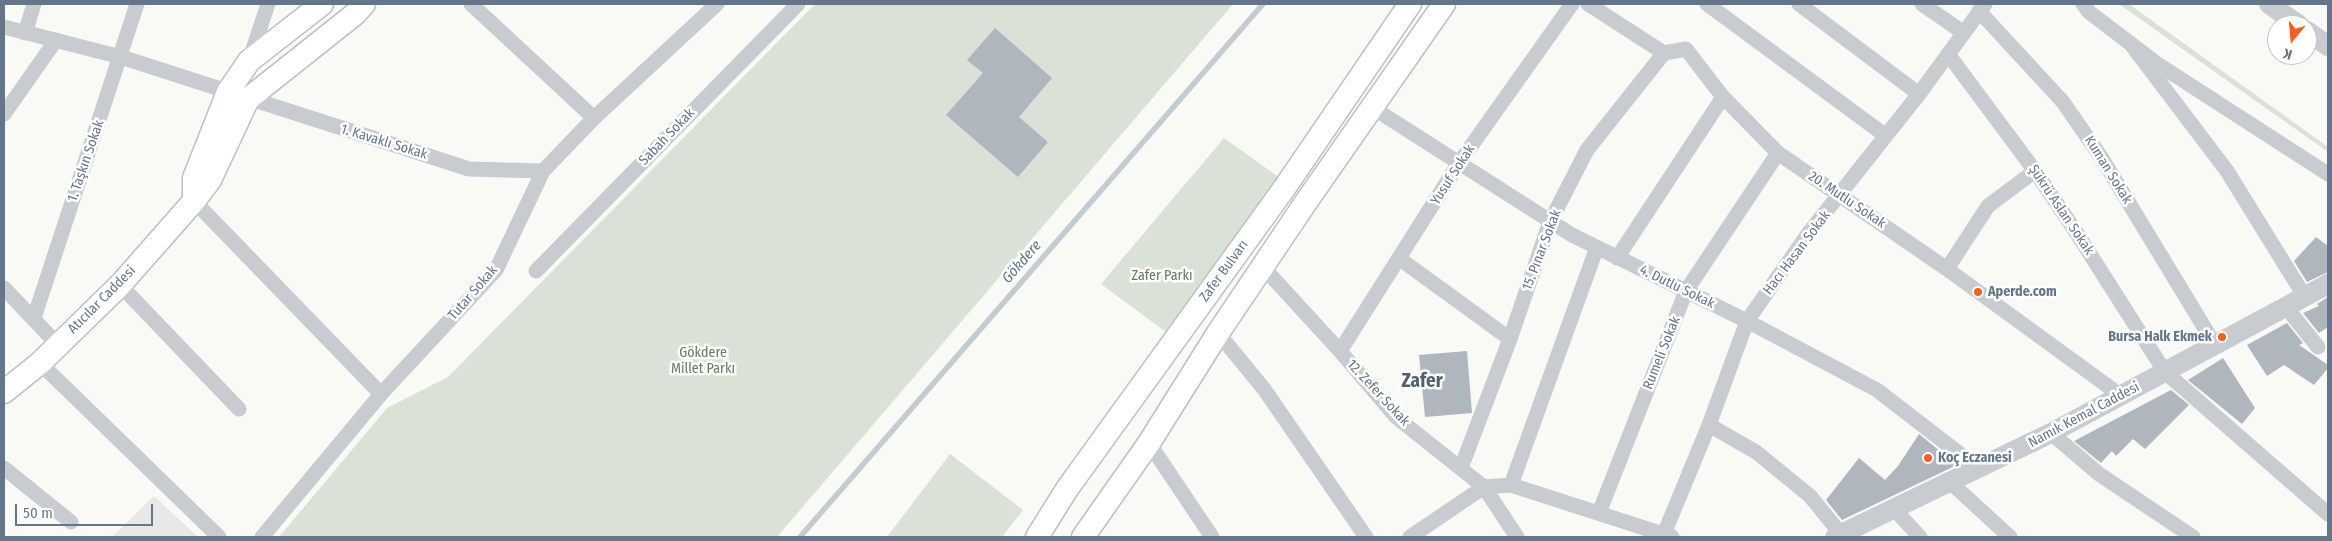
<!DOCTYPE html>
<meta charset="utf-8">
<style>
body{margin:0}
#map{position:relative;width:2332px;height:541px;overflow:hidden;background:#f9f9f6;font-family:"Fira Sans Condensed",sans-serif}
canvas{display:block}
.frame{position:absolute;inset:0;border:5px solid #65768a;pointer-events:none}
.north{position:absolute;left:2267px;top:15px;width:50px;height:50px;box-sizing:border-box;background:#fff;border:1px solid #c1c8d0;border-radius:50%;rotate:197deg;font-size:14px;font-weight:700;line-height:20px;text-align:center;color:#65768a}
.north::after{content:'';display:block;margin:auto;width:18px;height:22px;background:#f3611c;clip-path:polygon(50% 0,100% 100%,50% 72%,0 100%)}
.scale{position:absolute;left:15px;top:504px;width:138px;height:22px;box-sizing:border-box;border:2px solid #65768a;border-top:0;padding-left:6px;font-size:15px;line-height:18px;white-space:nowrap;color:#65768a;-webkit-text-stroke:4px #fff;paint-order:stroke}
</style>
<div id="map">
<canvas width="2332" height="541"></canvas>
<div class="frame"></div>
<div class="north">K</div>
<div class="scale">50 m</div>
</div>
<script>
const ctx = document.querySelector('canvas').getContext('2d');
ctx.lineJoin = 'round';
function paint(path, color) { ctx.fillStyle = color; ctx.fill(path, 'evenodd'); }
function trace(path, color, width, dash) { ctx.strokeStyle = color; ctx.lineWidth = width; ctx.lineCap = dash ? 'butt' : 'round'; ctx.setLineDash(dash || []); ctx.stroke(path); }
function drawText(font, color, halo, rows, align = 'center') {
  ctx.font = font + ' "Fira Sans Condensed",sans-serif'; ctx.lineWidth = 5; ctx.setLineDash([]); ctx.textBaseline = 'middle'; ctx.strokeStyle = halo; ctx.fillStyle = color; for (const [text, x, y, turn = 0] of rows) {
    ctx.save(); ctx.translate(x, y); ctx.rotate((+turn || 0) * Math.PI / 180); ctx.textAlign = isNaN(turn) ? turn : align; if (halo) ctx.strokeText(text, 0, 0); ctx.fillText(text, 0, 0); ctx.restore();
  }
}
const built = new Path2D(`
 M154 496 198 537H112Z`);
const green = new Path2D(`
 M815 4H1233L777 537H279L387 408 448 377Z
 M2119 4H2129L2328 147V152Z
 M1224 138 1280 178 1170 335 1101 284Z
 M950 454 1023 510 1002 537H887Z`);
const stream = new Path2D(`
 M800 537 1263 4`);
const building = new Path2D(`
 M995 28 1052 78 1019 117 1048 142 1018 177 946 115 983 73 967 60Z
 M2316 237 2328 246V272L2307 282 2294 261Z
 M2328 297V327L2319 333 2303 313 2319 306 2317 304Z
 M2287 323 2303 343 2299 345 2328 365V368L2314 385 2284 365 2267 376 2247 345Z
 M1467 351 1472 413 1425 417 1419 355Z
 M2223 358 2255 408 2242 424 2188 380Z
 M2171 390 2189 405 2145 449 2133 439 2116 456 2112 451 2101 463 2074 441Z
 M1919 434 1957 465 1842 520 1826 500 1859 458 1885 480 1898 466Z`);
const minor = new Path2D(`
 M471 4 594 118
 M1588 4 1664 53 1686 49 1723 97 1778 153 1947 269 2120 395
 M1707 4 1886 136
 M1799 4 1919 94
 M1922 4 1964 33
 M2083 4 2089 12 2156 63 2328 174
 M1979 11 2063 102 2101 157 2215 345
 M4 27 121 57 469 169 543 171
 M25 33 34 4
 M2130 43 2227 171 2305 297
 M1948 54 2035 171 2076 232 2165 372 2328 514
 M249 61 268 4
 M1373 108 1572 235 1747 321 1877 390 1978 468
 M4 114 56 40
 M194 201 381 394
 M1617 258 1723 97
 M1400 259 1510 339
 M1262 266 1340 351 1396 417 1484 487 1517 537
 M1947 269 1988 206 2035 171
 M536 271 798 4
 M120 285 239 409
 M4 288 58 345
 M2286 307 2318 347
 M34 318 137 4
 M1218 333 1264 389 1366 537
 M1340 351 1459 163 1572 4
 M40 363 219 537
 M1709 425 1756 452 1810 496 1841 534
 M2051 433 2099 474 2193 537
 M1149 443 1212 537
 M4 468 71 522
 M1461 468 1510 339 1550 222 1587 150 1664 53
 M1950 482 2010 537
 M1511 485 1672 537
 M1894 509 1920 537
 M1599 513 1686 291 1778 153
 M1664 534 1709 425 1747 321 1808 234 1919 94 1985 4
 M262 537 381 394 496 270 543 171 594 118 717 4
 M1410 537 1484 487 1511 485 1597 247`);
const tertiary = new Path2D(`
 M2269 4 2299 25
 M2307 31 2328 46
 M1835 537 2051 433 2328 284`);
const secondary = new Path2D(`
 M194 201V178L228 92 249 61 322 4
 M4 392 40 363 120 285 194 201 210 180 248 99 355 14 364 4
 M1037 537 1067 489 1283 190 1410 4
 M1083 537 1149 443 1218 333 1304 205 1444 4`);
const markers = [
 [1978,292,5,"#f3611c"],
 [2222,337,5,"#f3611c"],
 [1928,458,5,"#f3611c"]
];
const streetNames = [
 ["Sabah Sokak",667,137,-46],
 ["1. Kavaklı Sokak",384,142,17],
 ["1. Taşkın Sokak",86,161,-71],
 ["Kuman Sokak",2108,170,58],
 ["Yusuf Sokak",1453,175,-57],
 ["20. Mutlu Sokak",1847,200,34],
 ["Şükrü Aslan Sokak",2061,210,56],
 ["15. Pınar Sokak",1542,250,-69],
 ["Hacı Hasan Sokak",1797,253,-53],
 ["Zafer Bulvarı",1224,271,-54],
 ["4. Dutlu Sokak",1677,287,26],
 ["Tutar Sokak",473,293,-49],
 ["Atıcılar Caddesi",102,300,-45],
 ["Rumeli Sokak",1662,353,-68],
 ["12. Zefer Sokak",1378,393,47],
 ["Namık Kemal Caddesi",2084,415,-28]
];
const parkNames = [
 ["Zafer Parkı",1162,276],
 ["Gökdere",703,353],
 ["Millet Parkı",703,369]
];
const poiNames = [
 ["Aperde.com",1988,292],
 ["Bursa Halk Ekmek",2212,337,"right"],
 ["Koç Eczanesi",1938,458]
];
const waterNames = [
 ["Gökdere",1022,262,-49]
];
const districtNames = [
 ["Zafer",1422,382]
];
paint(built, '#e7e8e7');
paint(green, '#dae1d7');
trace(stream, '#c2ccd2', 5.5);
paint(building, '#afb6be');
trace(secondary, '#babfc4', 25);
trace(minor, '#c8ccd0', 15);
trace(tertiary, '#c8ccd0', 20);
trace(secondary, '#fff', 22);
for (const [x, y, r, color] of markers) { const dot = new Path2D(); dot.arc(x, y, r, 0, 2 * Math.PI); ctx.fillStyle = color; ctx.fill(dot); trace(dot, '#fff', 2); }
drawText('14px', '#65768a', '#fff', streetNames);
drawText('14px', '#647a61', '#fff', parkNames);
drawText('bold 14px', '#65768a', '#fff', poiNames, 'left');
drawText('italic 15px', '#617885', '#fff', waterNames);
drawText('bold 19px', '#54606e', '#fff', districtNames);
</script>
